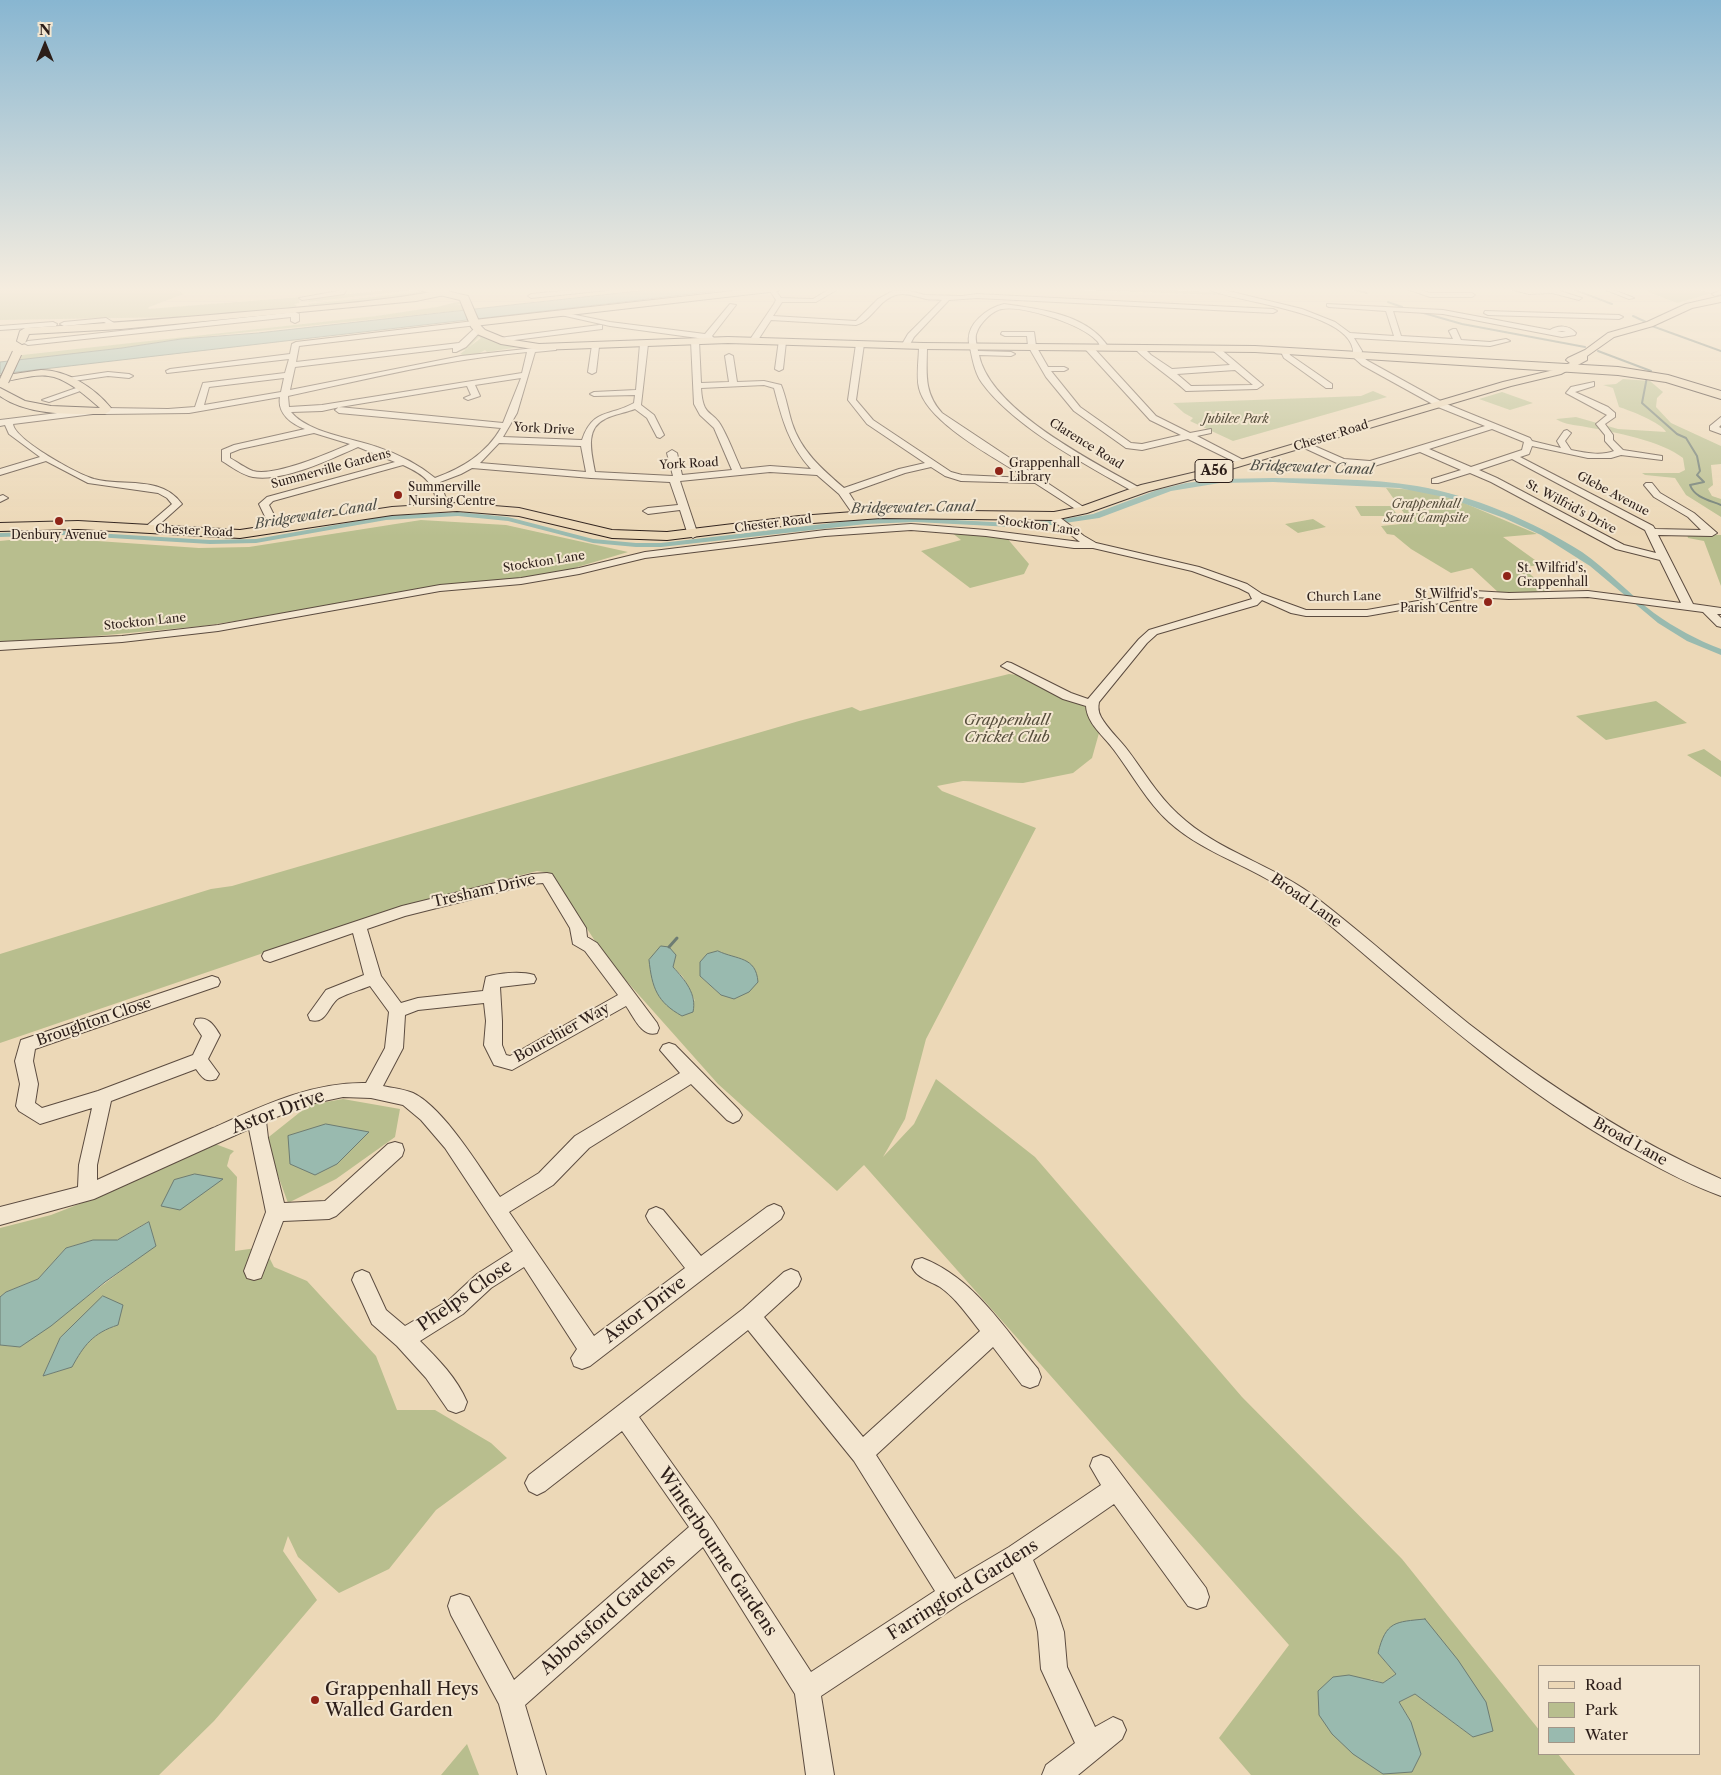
<!DOCTYPE html>
<style>
body{margin:0}
#map{position:relative;width:1721px;height:1775px;overflow:hidden;background:#ecd8b7;font-family:"Libre Caslon Text",serif}
canvas{display:block}
.legend{position:absolute;left:1538px;top:1665px;width:162px;height:90px;box-sizing:border-box;background:#f3e6d0;border:1px solid #a39687;margin:0;padding:6px 9px;list-style:none;font-size:15px;color:#2c1e19}
.legend li{display:flex;align-items:center;gap:10px;height:25px}
.legend b{width:25px;border:1px solid #a39687}
.north{position:absolute;left:20px;top:20px;width:50px;height:50px;-webkit-text-stroke:4px #f3e6d0;paint-order:stroke;rotate:0deg;font-size:14px;font-weight:700;line-height:20px;text-align:center;color:#2c1e19}
.north::after{content:'';display:block;margin:auto;width:18px;height:22px;background:#2c1e19;clip-path:polygon(50% 0,100% 100%,50% 72%,0 100%)}
</style>
<div id="map">
<canvas width="1721" height="1775"></canvas>
<ul class="legend">
<li><b style="height:6px;background:#ecd8b7"></b>Road</li>
<li><b style="height:14px;background:#b8be8e"></b>Park</li>
<li><b style="height:14px;background:#99baaf"></b>Water</li>
</ul>
<div class="north">N</div>
</div>
<script>
const ctx = document.querySelector('canvas').getContext('2d');
ctx.lineJoin = 'round';
function paint(path, color) { ctx.fillStyle = color; ctx.fill(path, 'evenodd'); }
function trace(path, color, width, dash) { ctx.strokeStyle = color; ctx.lineWidth = width; ctx.lineCap = dash ? 'butt' : 'round'; ctx.setLineDash(dash || []); ctx.stroke(path); }
function drawText(font, color, halo, rows, align = 'center') {
  ctx.font = font + ' "Libre Caslon Text",serif'; ctx.lineWidth = 4; ctx.setLineDash([]); ctx.textBaseline = 'middle'; ctx.strokeStyle = halo; ctx.fillStyle = color; for (const [text, x, y, turn = 0] of rows) {
    ctx.save(); ctx.translate(x, y); ctx.rotate((+turn || 0) * Math.PI / 180); ctx.textAlign = isNaN(turn) ? turn : align; if (halo) ctx.strokeText(text, 0, 0); ctx.fillText(text, 0, 0); ctx.restore();
  }
}
const green = new Path2D(`
 M0 288H173L184 294 149 307 148 309 300 297 299 303 294 304 297 306 295 308 217 317V314L181 317 0 320Z
 M405 288 423 289 308 302 312 298Z
 M1025 288H1112L1220 292 1221 295Z
 M1648 288H1689L1713 293 1677 303 1648 292Z
 M427 291 424 292V295L418 296 311 307 308 304Z
 M461 301 462 304 457 305H463L464 310 181 339 122 348 20 360 22 355 376 316 437 307Z
 M477 335H480L520 347 487 352 485 350C480 354 467 357 460 354L481 338 479 337 467 349 456 353 475 337H477Z
 M1623 379 1650 381 1663 392 1657 398 1656 407 1671 423 1721 446V464L1711 465 1713 485 1708 489 1712 496 1721 499V517L1686 495 1675 478 1645 475 1642 473H1679L1685 470 1683 458C1662 441 1614 432 1586 427 1577 425 1565 425 1556 419L1576 417 1618 429 1666 432C1662 423 1629 410 1619 407L1613 388 1603 385 1616 384Z
 M1373 391 1387 397 1233 441 1190 421 1193 418 1184 413 1173 403 1361 396Z
 M1502 392 1533 403 1510 410 1479 399Z
 M1386 488 1417 490 1457 500 1537 534 1503 537 1542 565 1521 567 1552 592 1499 593 1472 568 1451 573 1411 549 1394 535 1387 534 1381 526 1411 523Z
 M1355 506H1391L1398 516H1361Z
 M1313 519 1326 527 1298 533 1285 524Z
 M421 520 506 525 628 552 564 571 203 626 0 645V541L39 537 199 548 249 547Z
 M951 532 1006 537 1029 564 1024 574 970 588 921 551 961 540Z
 M1687 534 1721 535V586L1704 541 1688 538Z
 M1009 674 1017 675 1072 702 1085 705 1088 716 1099 733 1092 758 1073 773 1023 783 963 781 937 786 942 791 1036 828 926 1039 905 1119 883 1157 914 1124 936 1079 1035 1157 1242 1397 1402 1559 1540 1731V1754H1558L1575 1775H1251L1219 1738 1289 1645 864 1165 837 1191 718 1084 606 958 551 873 537 871 395 908 0 1043V954L211 889 232 886 799 721 852 707 860 711ZM718 951 729 956 721 995 700 976ZM675 955 673 967 683 977 695 1001 649 960ZM1378 1653 1473 1737 1415 1694 1399 1702 1411 1722 1370 1679 1383 1683 1396 1674Z
 M1656 701 1687 723 1606 740 1576 716Z
 M1704 749 1721 761V777L1687 755Z
 M343 1099 400 1109 395 1137 336 1179 288 1203 265 1140 309 1105Z
 M210 1142 234 1151 230 1155 227 1166 237 1177 235 1251 264 1247 274 1267 307 1281 376 1356 397 1410H435L491 1443 507 1458 436 1510 389 1569 339 1593 298 1557 288 1536 283 1551 317 1600 214 1721 159 1775H0V1345L20 1347 156 1245 148 1222 117 1240H93L66 1248 38 1279 6 1292 0 1297V1228L51 1215 105 1194ZM80 1320 118 1325C93 1333 84 1345 71 1367L43 1376 60 1338Z
 M467 1744 479 1775H441Z`);
const water = new Path2D(`
 M665 288H743L0 374V362L122 348 181 339 258 333Z
 M661 946 669 947 676 955 673 967C685 980 697 994 693 1012L682 1016C657 1002 652 988 649 960Z
 M718 951C737 960 756 956 758 982L749 992 734 999 721 995 700 976V962L707 954Z
 M326 1124 369 1132 337 1164 315 1175 290 1164 288 1136Z
 M195 1174 223 1179 180 1210 161 1206 174 1180Z
 M149 1222 156 1246 105 1282 51 1326 20 1347 0 1345V1297L6 1292 38 1279 66 1248 93 1240H117Z
 M103 1296 123 1305 118 1325C93 1333 84 1345 72 1367L43 1376 60 1338Z
 M1425 1619 1458 1660 1486 1702 1493 1731 1473 1737 1415 1694 1399 1702 1411 1722 1421 1754 1412 1772 1383 1774 1353 1754 1332 1734 1319 1715 1318 1691 1333 1677 1349 1675 1383 1683 1396 1674 1378 1653C1386 1621 1395 1622 1425 1619Z`);
const streamFar1 = new Path2D(`
 M1349 288 1367 293
 M1570 288 1612 304
 M1388 302 1402 307
 M1420 312 1462 324 1585 347
 M1633 316 1646 322
 M1652 326 1721 351
 M1598 351 1651 371 1647 377 1642 403 1677 434 1686 438 1697 456 1700 471 1697 475 1704 482 1690 485C1695 498 1709 500 1721 505`);
const stream = new Path2D(`
 M669 947 677 938`);
const canal = new Path2D(`
 M1273 478C1321 479 1370 478 1417 486 1474 496 1533 521 1582 552 1608 570 1629 594 1654 613 1675 628 1697 640 1721 649V655L1687 641 1658 623 1590 566 1541 535 1504 518 1449 498 1399 488 1273 482 1220 483 1171 491 1099 518 1051 525 1012 527 915 522 866 524 661 547H636L593 543 508 521 458 516 386 520 256 543 210 544 62 535 0 537V533L62 531 210 540 256 539 386 516 458 512 508 517 593 539 636 543H661L866 519 915 518 1012 523 1051 521 1093 514 1157 490 1186 483 1220 479Z`);
const minor = new Path2D(`
 M341 288H348L344 294 302 300 299 298 338 291Z
 M593 288H611L608 290 531 298 528 296 531 294Z
 M768 288H774L781 298 813 299 831 288H840L816 302H782L773 316 856 321 878 299 893 291H910L925 295 962 296 977 294 1273 309 1277 311 1273 313 977 298 949 300 914 337 908 348H905L901 346 908 334 942 300C937 299 931 300 926 299 917 297 906 292 896 295 878 300 872 321 856 325L771 320 756 343H750L749 341 774 304 776 300Z
 M1206 288H1216L1302 309 1335 322 1350 333 1394 336 1386 311 1329 307 1327 306V304L1443 310 1550 330C1558 325 1569 325 1576 333L1575 335 1562 337 1443 314 1393 311 1401 336 1453 339 1449 331 1453 329H1456L1461 340 1490 342 1506 339 1510 341 1490 346 1354 338 1362 351 1361 356 1368 361 1444 403 1530 438 1532 441 1561 448 1557 441 1564 431 1567 430 1571 433 1565 441 1571 450C1585 453 1601 456 1614 451L1605 441V435L1596 424 1607 415 1566 393 1571 387 1594 382V386L1575 392 1608 407 1615 413V417L1605 424 1613 435V440L1623 450 1662 456V460L1621 455 1611 458H1588L1532 446 1529 454 1520 457 1653 526 1655 529 1701 530 1688 517 1654 497 1644 485 1646 483H1652L1660 493 1694 513 1717 533 1712 536 1658 535 1693 604 1721 608V614H1717L1721 618V627L1717 626 1703 612 1588 597 1509 599 1474 597 1367 616H1306L1291 613 1262 600 1257 605 1157 634 1147 643 1099 702C1098 707 1098 712 1101 717 1107 728 1118 738 1126 748 1143 770 1157 795 1178 814 1218 852 1275 865 1318 899 1370 939 1418 983 1469 1024 1547 1085 1630 1139 1721 1179V1196C1693 1186 1666 1172 1639 1157 1515 1091 1413 994 1306 905 1295 898 1285 890 1274 883 1239 862 1200 850 1169 822 1147 802 1132 774 1114 750 1104 736 1087 724 1086 706L1063 699 1001 666 1007 662 1011 663 1071 693 1088 699 1139 639 1149 630 1252 599 1249 593 1239 588 1192 571 1093 548H1074L986 536 911 530 825 536 645 558 579 574 521 584 440 591 218 631 122 642 0 650V642L122 636 218 625 440 585 521 578 579 568 645 552 825 530 911 524 986 530 1080 542 1050 518 1049 516 1054 513 1084 536 1096 543 1199 567 1247 584 1262 594 1306 610H1367L1474 591 1509 593 1588 591 1681 603 1660 560 1616 549 1491 482 1470 473 1438 483H1432V479L1461 470 1420 452 1371 467 1339 464 1300 446 1299 444 1303 441 1344 459 1370 461 1485 426 1438 407 1362 365 1353 357C1361 310 1229 303 1206 288ZM1562 331 1566 332H1557ZM1492 429 1524 442 1522 450 1471 467 1429 449ZM1512 459 1645 530 1656 553 1624 545 1497 478 1479 470Z
 M1404 288H1413L1430 293H1472L1475 295 1472 297H1430Z
 M1506 288 1535 290 1564 288 1560 291 1582 298 1579 300 1552 293 1529 294Z
 M1601 288H1609L1634 298 1629 299Z
 M1721 290V294L1715 296 1712 294Z
 M730 304 736 305 712 336 717 341 713 343 705 339 610 326 552 313 556 311 610 322 705 334Z
 M1004 304C1040 309 1088 314 1109 348L1108 350H1102C1100 347 1099 342 1096 340 1081 324 1023 305 1002 309 993 310 980 323 977 332 974 337 977 345 978 351L1011 352 1015 354 1011 356 979 355C990 410 1094 462 1140 488V492H1134C1086 465 1014 427 982 383 974 372 972 356 969 343 966 324 987 308 1004 304Z
 M1485 311 1619 315 1623 317 1619 319 1488 315 1484 313Z
 M295 312 299 314V321L295 323 291 321V317L28 345 24 343 28 341Z
 M106 318 114 323 107 329 103 327 106 323 104 322 64 326 60 324 64 322Z
 M474 321 478 323 477 325 299 346 296 362 459 343 475 328 482 330 466 347 456 352H453V348L295 367 290 390 461 356 553 346H556V350L535 352 517 413 503 437 582 440C593 408 609 417 634 403L635 395 594 396 590 394 594 392 636 390 640 344 644 342 648 344 641 405 654 415 664 435 660 438 657 437 647 418 635 409C625 413 614 414 605 419 584 429 592 454 595 472L673 476 667 453 672 450 677 453 682 475 732 470 714 428 700 415 694 404 691 341 695 339 699 341 701 383 729 382 725 356 729 354 733 356 737 382 764 381 781 385C786 397 788 410 792 423 801 451 822 469 844 488L899 469 925 463 867 424 848 400 856 344 860 342 864 344 856 400 873 420 951 472 962 475 1027 478C997 459 927 423 919 388 916 376 919 359 919 346L923 344 927 346C927 372 923 392 942 413L1088 510 1086 512H1080L1035 483 961 481 945 476 931 467 905 473 849 493 863 515 858 518 855 517 839 494 817 475 770 472 680 481 698 535 693 538 688 535 680 510 648 514 643 511 648 508 678 505 670 482 591 478 472 468 461 474 440 482 449 507 444 510 439 507C432 482 427 476 403 465L273 501 269 505 281 529 276 532 271 529 259 504 267 497 395 462 358 447C331 459 284 482 253 477 242 475 232 467 222 461V450L234 445 305 429C292 424 277 414 280 397L189 413 105 414 101 411 105 408 168 409 195 407 203 383 285 373 289 359 167 373 166 371 170 369 290 354 292 344 296 342ZM527 352 522 373 322 405 289 407 288 396C367 379 447 359 527 352ZM284 378 281 392 204 405 209 387ZM521 378 503 423 339 407 335 410 339 413 501 428C486 454 462 468 435 478 418 464 398 454 377 447 352 438 308 433 291 412L322 411 340 407 467 386 471 395 464 398 468 400 480 396 475 385ZM764 385 774 388C782 419 789 445 811 469L770 466 741 469C735 456 730 442 723 429 713 408 703 420 701 388ZM314 433 350 444C329 453 275 477 253 471 245 468 237 462 230 458V453L240 449ZM499 443 581 446 586 472 480 463Z
 M53 322 57 324 56 326 0 330V326Z
 M599 325H602V329L499 342 495 340 499 338Z
 M1002 332H1034L1036 346 1048 367H1064L1068 369 1064 371H1051L1080 407 1131 443 1142 444 1181 435 1150 420 1086 350V346H1092L1156 416 1190 433 1211 429V433L1197 436 1247 462 1245 464H1239L1188 439 1142 450 1126 448 1074 411 1046 377 1028 346 1027 336H1005L1001 334Z
 M779 340 786 342 783 369 779 371 775 369Z
 M592 345 599 347 596 372 592 374 588 372Z
 M1136 346H1142L1151 355 1172 369 1230 365 1211 349 1218 347 1263 385 1257 389 1186 391C1170 376 1151 365 1136 350ZM1235 370 1253 385 1191 386 1177 374Z
 M1281 348H1287L1290 355 1332 384V388H1326L1284 358 1280 350Z
 M108 372 129 374 133 376 129 378 108 376 67 382 63 380 67 378Z
 M79 387 86 389 49 402 42 400Z
 M90 409 94 412 93 414 13 424C15 440 77 474 94 479 124 487 161 475 182 504L152 531H144L143 529 172 504 167 498 158 493 88 483 46 461 0 475V469L40 457 9 434 5 425 0 426V420Z
 M1721 417V425L1719 427 1721 428V434L1710 430V426Z
 M3 495 8 498 0 502V496Z
 M547 873 552 874 586 928 587 937 597 943 657 1023 659 1028 657 1033C642 1038 634 1017 626 1006L512 1070 494 1065 484 1045 486 1021 484 1003 418 1010 405 1015 403 1048 383 1086C392 1088 404 1089 413 1093 444 1108 480 1168 500 1197L539 1173 575 1136 680 1073 660 1050 663 1045 669 1043 675 1045 739 1110 742 1115 739 1120 733 1123 727 1120 691 1084 589 1148 553 1185 509 1212 594 1336 685 1268 649 1222 646 1216 649 1210 656 1207 663 1210 701 1256 767 1207 774 1204 781 1207 784 1213 781 1219 590 1366 582 1369 574 1366 571 1358 577 1349 524 1267 491 1288 463 1314 420 1341C438 1359 457 1378 467 1402L464 1410 456 1413 448 1410 426 1378 397 1346 372 1324 352 1280 355 1273 362 1270 369 1273 386 1310 405 1326 449 1300 477 1274 513 1251 445 1148 421 1120 403 1105 371 1098 343 1097 310 1104 266 1121 268 1138 284 1203 325 1201 388 1144 395 1142 402 1144 404 1150 402 1156 336 1216 329 1219 283 1221 261 1278 254 1280 247 1278 244 1271 266 1212 249 1129 94 1199 0 1225V1207L78 1187 79 1165 92 1108 40 1124 19 1111 16 1106 20 1084 15 1061 21 1040 212 976 218 978 220 982 218 986 35 1049 33 1061 38 1084 35 1103 42 1108 98 1091 193 1055 202 1036 194 1024 196 1019C208 1016 214 1025 220 1035L208 1059 219 1074 216 1079C205 1083 202 1077 196 1069L111 1101 97 1165V1180C136 1162 174 1145 213 1128 262 1106 311 1082 366 1083L385 1048 389 1012 370 986C360 990 349 993 339 998 328 1005 327 1025 310 1020L308 1015 326 990 364 975 353 933 270 962 264 960 262 956 264 952 402 906 532 874ZM543 883 570 928 573 944 585 951 618 995 510 1056 506 1055 502 1045V1021L500 987 534 983 536 979 534 975C521 971 499 973 486 977L483 991 418 998 401 1003 381 976 367 929 405 916 532 884Z
 M922 1258C974 1278 1004 1328 1038 1369L1041 1377 1038 1385 1030 1388 1022 1385 993 1347 876 1455 955 1579 1009 1547 1101 1485 1090 1466 1093 1458 1101 1455 1109 1458 1206 1588 1209 1597 1206 1606 1197 1609 1188 1606 1114 1504 1033 1560 1059 1617 1064 1632 1067 1667 1095 1727 1113 1717 1122 1721 1126 1730 1122 1739 1078 1775H1042L1046 1765 1075 1743 1041 1669 1038 1632 1035 1619 1013 1572 960 1604 821 1696 834 1775H806L795 1694 703 1547 525 1705 546 1775H518L499 1704 451 1615 448 1606 451 1597 460 1594 469 1597 514 1680 689 1527 622 1431 545 1491 537 1495 529 1491 525 1483 529 1475 743 1309 784 1272 791 1269 798 1272 801 1279 798 1286 764 1317 863 1437 980 1331C968 1316 956 1298 940 1287 930 1281 917 1278 912 1267L915 1260ZM748 1330 854 1461 935 1591 811 1672 713 1521 639 1417Z`);
const major = new Path2D(`
 M760 288H782L778 291 474 326 469 323 474 320Z
 M446 289 449 290V294L416 301 121 329 29 334 25 343 22 344 17 341 20 331 25 328C106 324 187 317 268 310 328 305 388 301 446 289Z
 M1721 296V302L1692 308 1653 326 1614 337 1587 356V360L1561 374 1511 386 1221 472 1149 491 1087 513 1054 520 881 518 799 524 667 540 612 538 519 516 457 511 392 515 240 538 78 529 0 531V523L78 521 240 530 392 507 457 503 519 508 612 530 667 532 799 516 881 510 1054 512 1080 507 1141 485 1213 468 1503 382 1554 370 1570 363 1566 360 1568 358 1585 350 1608 333 1647 322 1686 304Z
 M41 370C67 370 95 388 111 408L110 411 105 414C71 414 28 416 0 396V388L25 401 51 406 100 408C87 397 71 382 54 377 38 372 17 380 0 382V376Z`);
const highway = new Path2D(`
 M418 288H434L468 296 481 326 485 330 507 339 539 344 728 337 923 343 1255 346 1618 367 1668 375 1721 391V399L1666 382 1618 375 1255 352 923 349 728 343 539 350 501 344 477 334 471 327 460 300 419 290Z`);
const majorBridge = new Path2D(`
 M4 381 17 353`);
const markers = [
 [999,471,5,"#8f2418"],
 [398,495,5,"#8f2418"],
 [59,521,5,"#8f2418"],
 [1507,576,5,"#8f2418"],
 [1488,602,5,"#8f2418"],
 [315,1700,5,"#8f2418"]
];
const farParknames = [
 ["Jubilee Park",1236,420],
 ["Grappenhall",1426,505],
 ["Scout Campsite",1426,519]
];
const farStreetnames = [
 ["York Drive",544,429,3],
 ["Chester Road",1331,436,-17],
 ["Clarence Road",1086,444,32],
 ["York Road",689,464,-3],
 ["Summerville Gardens",331,469,-15],
 ["Glebe Avenue",1613,494,28],
 ["St. Wilfrid's Drive",1571,507,28],
 ["Chester Road",773,524,-7],
 ["Stockton Lane",1039,526,8],
 ["Chester Road",194,531,3],
 ["Stockton Lane",544,562,-9],
 ["Church Lane",1344,597,-1],
 ["Stockton Lane",145,622,-6]
];
const farPoinames = [
 ["Grappenhall",1009,464],
 ["Library",1009,478],
 ["Summerville",408,488],
 ["Nursing Centre",408,502],
 ["Denbury Avenue",59,536,"center"],
 ["St. Wilfrid's,",1517,569],
 ["Grappenhall",1517,583],
 ["St Wilfrid's",1478,595,"right"],
 ["Parish Centre",1478,609,"right"]
];
const farWaternames = [
 ["Bridgewater Canal",1312,468,2],
 ["Bridgewater Canal",913,508,-1],
 ["Bridgewater Canal",316,515,-9]
];
const shields = [
 [1214,471,38]
];
const shieldNames = [
 ["A56",1214,471]
];
const parkNames = [
 ["Grappenhall",1007,721],
 ["Cricket Club",1007,738]
];
const streetNames = [
 ["Tresham Drive",484,891,-13],
 ["Broad Lane",1306,901,35],
 ["Broughton Close",94,1022,-19],
 ["Bourchier Way",562,1033,-29],
 ["Broad Lane",1630,1142,29]
];
const nearStreetnames = [
 ["Astor Drive",278,1112,-20],
 ["Phelps Close",465,1296,-35],
 ["Astor Drive",645,1310,-37],
 ["Winterbourne Gardens",717,1552,56],
 ["Farringford Gardens",963,1590,-32],
 ["Abbotsford Gardens",608,1615,-41]
];
const nearPoinames = [
 ["Grappenhall Heys",325,1690],
 ["Walled Garden",325,1711]
];
paint(green, '#b8be8e');
paint(water, '#99baaf');
trace(water, '#6d7c73', 1);
trace(streamFar1, '#6d7c73', 2);
trace(stream, '#6d7c73', 3);
paint(canal, '#99baaf');
trace(minor, '#5c4c40', 2);
trace(major, '#2c1e19', 2);
trace(highway, '#2c1e19', 2);
paint(minor, '#f3e6d0');
paint(major, '#ecd8b7');
paint(highway, '#ecd8b7');
trace(majorBridge, '#2c1e19', 11, []);
trace(majorBridge, '#ecd8b7', 9);
const sky = ctx.createLinearGradient(0, 0, 0, 536);
sky.addColorStop(0, '#88b6d1');
sky.addColorStop(0.54, '#f6eddf');
sky.addColorStop(1, '#f6eddf00');
ctx.fillStyle = sky;
ctx.fillRect(0, 0, 1721, 536);
for (const [x, y, r, color] of markers) { const dot = new Path2D(); dot.arc(x, y, r, 0, 2 * Math.PI); ctx.fillStyle = color; ctx.fill(dot); trace(dot, '#f3e6d0', 2); }
drawText('italic 12px', '#564e3c', '#f3e6d0', farParknames);
drawText('12px', '#2c1e19', '#f3e6d0', farStreetnames);
drawText('12px', '#2c1e19', '#f3e6d0', farPoinames, 'left');
drawText('italic 14px', '#4d4d46', '#f3e6d0', farWaternames);
for (const [x, y, w] of shields) { const box = new Path2D(); box.roundRect(x - w / 2, y - 11.5, w, 23, 4); ctx.fillStyle = '#f3e6d0'; ctx.fill(box); trace(box, '#2c1e19', 1); }
drawText('bold 14px', '#2c1e19', null, shieldNames);
drawText('italic 15px', '#564e3c', '#f3e6d0', parkNames);
drawText('15px', '#2c1e19', '#f3e6d0', streetNames);
drawText('18px', '#2c1e19', '#f3e6d0', nearStreetnames);
drawText('18px', '#2c1e19', '#f3e6d0', nearPoinames, 'left');
</script>
